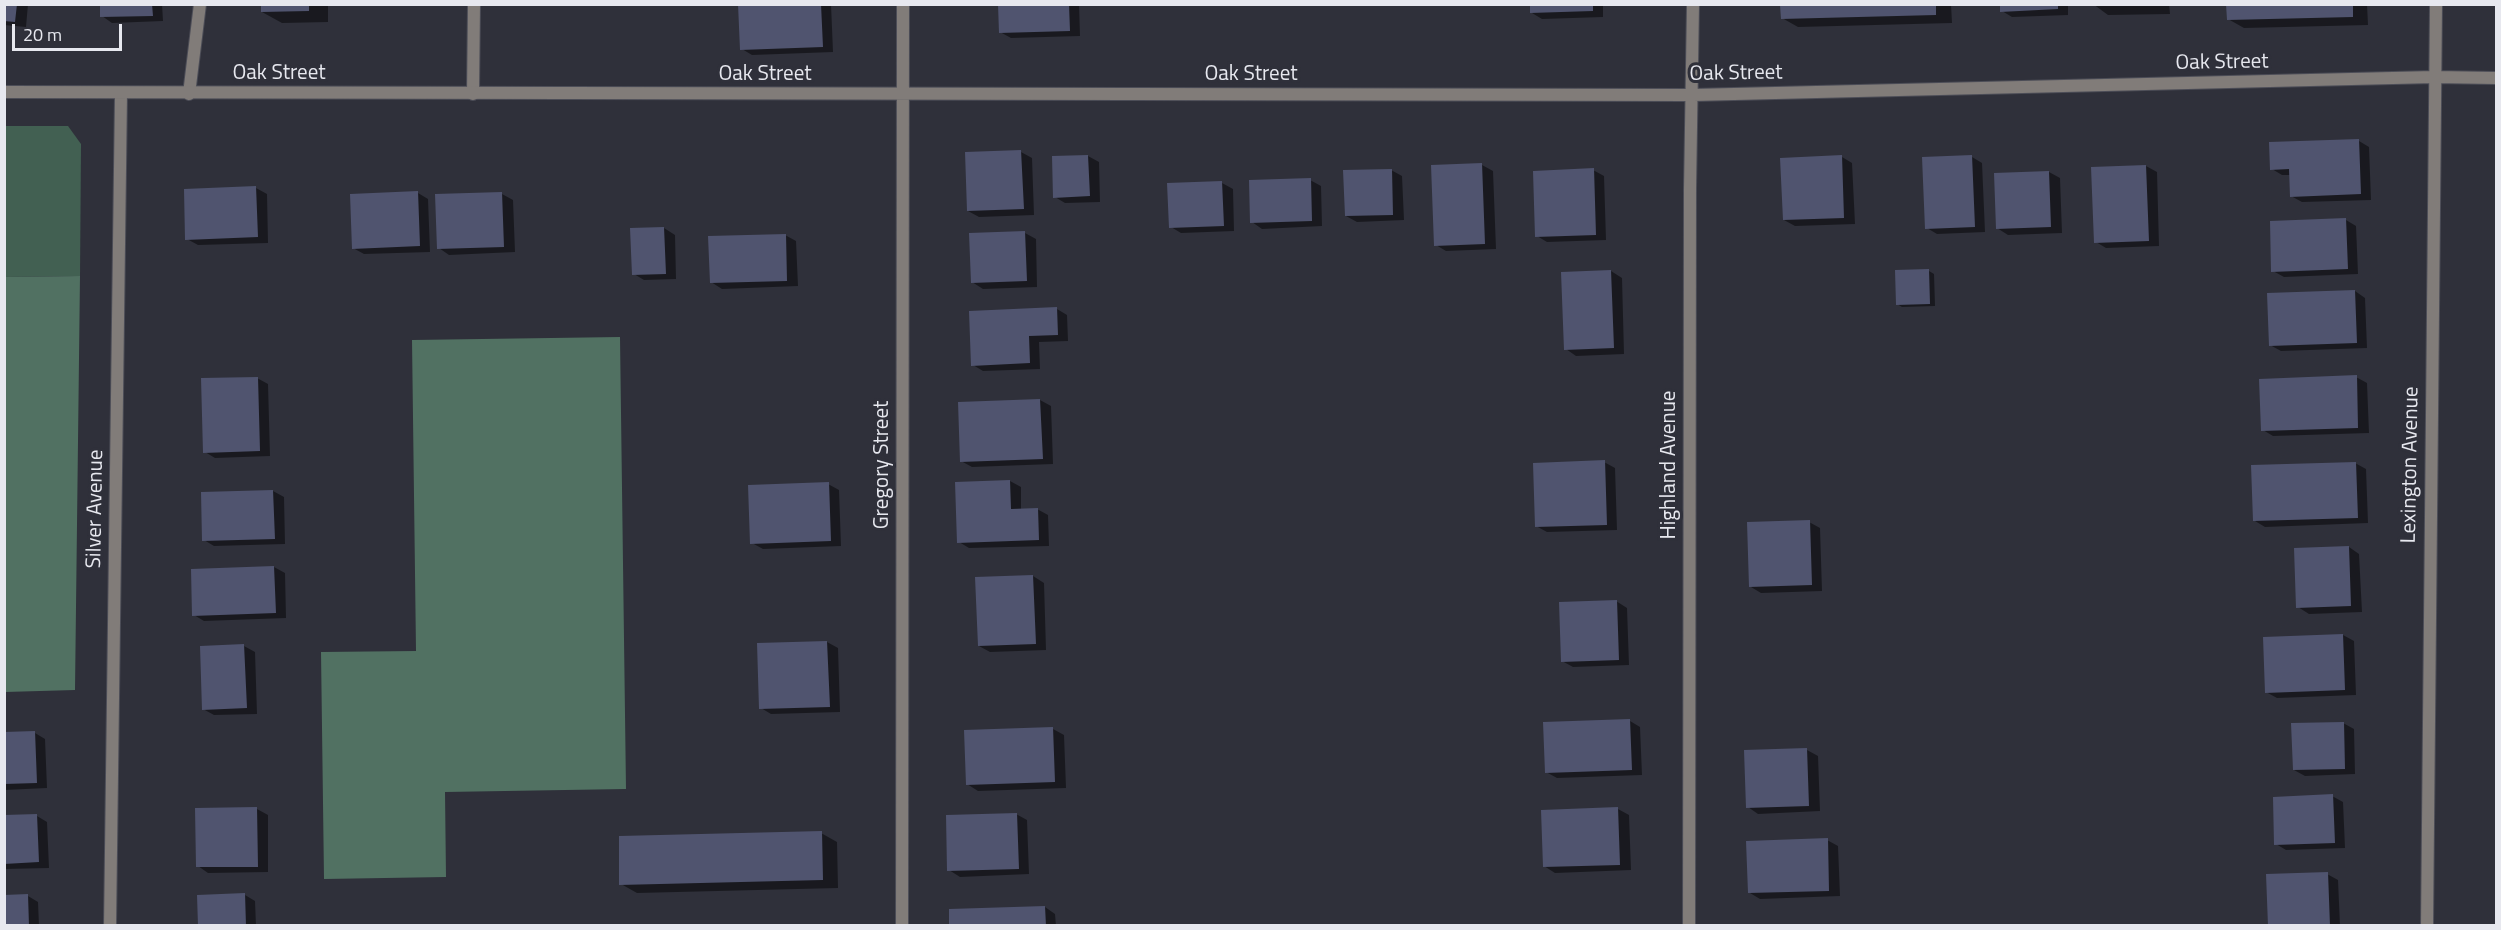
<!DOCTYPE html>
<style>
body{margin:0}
#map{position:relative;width:2501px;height:930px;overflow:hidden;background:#2f303a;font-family:"Titillium Web",sans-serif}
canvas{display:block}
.frame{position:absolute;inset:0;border:6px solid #e7e8ef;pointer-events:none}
.scale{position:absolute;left:12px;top:24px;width:110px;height:27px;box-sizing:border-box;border:3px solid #e7e8ef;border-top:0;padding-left:8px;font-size:18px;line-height:21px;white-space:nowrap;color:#e7e8ef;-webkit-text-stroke:4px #2f303a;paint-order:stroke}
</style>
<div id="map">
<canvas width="2501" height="930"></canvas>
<div class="frame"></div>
<div class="scale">20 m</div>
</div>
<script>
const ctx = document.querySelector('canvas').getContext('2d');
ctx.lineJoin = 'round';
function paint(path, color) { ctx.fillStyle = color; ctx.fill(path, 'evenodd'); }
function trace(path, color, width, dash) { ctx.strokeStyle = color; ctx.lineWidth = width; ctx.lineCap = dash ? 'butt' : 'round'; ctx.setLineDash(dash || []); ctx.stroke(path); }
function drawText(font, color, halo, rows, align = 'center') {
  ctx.font = font + ' "Titillium Web",sans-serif'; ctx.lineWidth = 6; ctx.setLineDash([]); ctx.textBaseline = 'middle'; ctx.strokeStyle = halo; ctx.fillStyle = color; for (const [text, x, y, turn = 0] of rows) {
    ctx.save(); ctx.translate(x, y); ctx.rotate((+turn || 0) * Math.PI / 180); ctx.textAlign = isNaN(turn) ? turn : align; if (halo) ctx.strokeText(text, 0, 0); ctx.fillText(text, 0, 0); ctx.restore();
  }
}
const green = new Path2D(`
 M4 126H68L81 144 80 276 5 277Z`);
const forest = new Path2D(`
 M80 276 75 690 5 692V277Z
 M620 337 626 789 445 792 446 877 324 879 321 652 416 651 412 340Z`);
const shadow = new Path2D(`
 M4 4H28L26 27 4 25Z
 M101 4H162L163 21 112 23 102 16Z
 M262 4H328V22L282 23 262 12Z
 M740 4H831L833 52 752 55 742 49Z
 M999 4H1079L1080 36 1011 38 1000 32Z
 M1531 4H1603V17L1542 19 1532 13Z
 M1782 4H1951L1952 23 1798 27 1782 18Z
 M2001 4H2068V15L2012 17 2002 11Z
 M2093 4H2169L2170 14 2108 15Z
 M2228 4H2367L2368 25 2244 28 2228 19Z
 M2359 141 2369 147 2371 200 2302 202 2291 196V175H2282L2272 169Z
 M1021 152 1032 158 1034 215 979 217 968 211Z
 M1088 156 1099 162 1100 202 1065 203 1055 197Z
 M1842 157 1852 163 1855 224 1795 226 1784 220Z
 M1972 157 1982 163 1985 232 1937 234 1927 228Z
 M1482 165 1493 171 1496 249 1446 251 1436 245 1433 166Z
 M2146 166 2157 172 2159 246 2106 248 2096 242Z
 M1391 170 1402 176 1404 220 1357 222 1346 216Z
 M1593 170 1604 176 1606 240 1547 242 1537 236Z
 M2049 172 2060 178 2062 233 2008 235 1997 228Z
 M1310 180 1321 186 1322 226 1262 229 1252 222Z
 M1222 183 1233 189 1234 231 1181 233 1171 227Z
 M256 188 267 194 268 243 198 245 187 239Z
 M418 193 428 199 430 252 364 254 353 248Z
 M502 194 513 200 515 252 449 255 439 248 437 196Z
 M2346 220 2356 226 2358 274 2284 277 2273 271Z
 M664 228 675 235 676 279 644 280 634 274Z
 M1025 233 1036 239 1037 287 983 289 972 282Z
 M785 235 796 241 798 286 722 289 711 282Z
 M1611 271 1622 278 1624 354 1576 356 1566 349Z
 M1929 271 1934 274 1935 306 1902 307 1897 304Z
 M2355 291 2365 298 2367 348 2281 351 2270 345Z
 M1057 309 1067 315 1068 341 1039 342 1040 369 983 371 973 365Z
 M2356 377 2367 383 2369 433 2273 436 2263 430Z
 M257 378 268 384 270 456 215 458 205 452Z
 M1040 400 1051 406 1053 464 972 467 961 461 959 403Z
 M1604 462 1615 468 1617 530 1547 532 1536 526Z
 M2355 463 2366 469 2368 523 2265 527 2255 521Z
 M1010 481 1021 487V510L1037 509 1048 515 1049 546 969 548 959 542Z
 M828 484 839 490 841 546 763 549 752 543Z
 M273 491 284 497 285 544 214 546 204 540Z
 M1809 522 1820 528 1822 591 1761 593 1751 587Z
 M2349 547 2359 554 2362 612 2309 614 2298 607Z
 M274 567 285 573 286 618 204 621 194 615Z
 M1033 576 1044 583 1046 650 990 652 979 646Z
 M1616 601 1627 608 1629 665 1573 667 1562 661Z
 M2343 635 2354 641 2356 695 2277 698 2266 692 2265 638Z
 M827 642 838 648 840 712 771 714 761 708 758 645Z
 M244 646 255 652 257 714 214 715 203 709Z
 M1630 721 1640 727 1642 775 1557 778 1546 772Z
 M2343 723 2354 729 2355 774 2305 776 2294 770Z
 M1053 729 1064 735 1066 788 978 791 967 784Z
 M35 733 45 739 47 788 4 790V734Z
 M1807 750 1818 756 1820 811 1758 814 1748 807Z
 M2332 796 2343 802 2345 848 2286 850 2276 844Z
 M257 809 268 815V872L208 873 198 866Z
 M1618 809 1629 815 1631 870 1555 873 1544 866Z
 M1016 814 1027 820 1029 874 960 877 949 870Z
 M37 816 47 822 49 868 4 869V817Z
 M821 833 837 842 838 888 637 893 621 884Z
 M1827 840 1838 846 1840 896 1760 899 1750 893Z
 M2327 874 2338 880 2340 926H2269Z
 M245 895 255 901 256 926H199Z
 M28 896 38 902 39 926H4Z
 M1045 907 1055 914 1056 926H951Z`);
const building = new Path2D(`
 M4 4H17L15 22 4 21Z
 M100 4H152L153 16 100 17Z
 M261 4H309V11L261 12Z
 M738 4H821L823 47 740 50Z
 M998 4H1069L1070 31 999 33Z
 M1530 4H1593V11L1530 13Z
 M2000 4H2058V9L2000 12Z
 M2226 4H2353V17L2227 20Z
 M1780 5H1936V15L1781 19Z
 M2359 139 2361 194 2290 197 2289 169 2270 170 2269 142Z
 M1021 150 1024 209 967 211 965 152Z
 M1088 155 1090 196 1053 198 1052 156Z
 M1842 155 1844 218 1783 220 1780 158Z
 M1972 155 1975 227 1925 229 1922 157Z
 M1482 163 1485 244 1434 246 1431 165Z
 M2146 165 2149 241 2094 243 2091 167Z
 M1594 168 1596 235 1535 237 1533 171Z
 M1392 169 1393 215 1345 216 1343 170Z
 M2049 171 2051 227 1996 229 1994 173Z
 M1311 178 1312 221 1250 223 1249 180Z
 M1222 181 1224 226 1169 228 1167 183Z
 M256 186 258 237 185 240 184 189Z
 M418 191 420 246 352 249 350 194Z
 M502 192 504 247 437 249 435 194Z
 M2346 218 2348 269 2271 272 2270 221Z
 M664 227 666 274 632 275 630 228Z
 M1025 231 1027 281 971 283 969 233Z
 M786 234 787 281 710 283 708 236Z
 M1929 269 1930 304 1896 305 1895 270Z
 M1611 270 1614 348 1564 350 1561 272Z
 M2355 290 2357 343 2269 346 2267 293Z
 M1057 307 1058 335 1029 336 1030 363 971 366 969 311Z
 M2357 375 2358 428 2261 431 2259 379Z
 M258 377 260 451 203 453 201 378Z
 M1040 399 1043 459 960 462 958 402Z
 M1605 460 1607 525 1535 527 1533 463Z
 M2356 462 2358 518 2253 521 2251 465Z
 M1010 480 1011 509 1038 508 1039 540 957 543 955 482Z
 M829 482 831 541 750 544 748 485Z
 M273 490 275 539 202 541 201 492Z
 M1810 520 1812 585 1749 587 1747 522Z
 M2349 546 2351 606 2296 608 2294 548Z
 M274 566 276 613 192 616 191 569Z
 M1033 575 1036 644 978 646 975 577Z
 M1617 600 1619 660 1561 662 1559 602Z
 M2343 634 2345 690 2265 693 2263 637Z
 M827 641 830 707 759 709 757 643Z
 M244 644 247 708 202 710 200 646Z
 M1630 719 1632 770 1545 773 1543 722Z
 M2344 722 2345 769 2293 770 2291 723Z
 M1053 727 1055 782 966 785 964 730Z
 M35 731 37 783 4 784V732Z
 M1807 748 1809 806 1746 808 1744 750Z
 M2333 794 2335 843 2274 845 2273 797Z
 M257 807 258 867H196L195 808Z
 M1618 807 1620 865 1543 867 1541 810Z
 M1017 813 1019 869 947 871 946 815Z
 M37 814 39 862 4 864V815Z
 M822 831 823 880 619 885V836Z
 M1828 838 1829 891 1748 893 1746 841Z
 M2328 872 2330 926H2268L2266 874Z
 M245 893 246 926H198L197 895Z
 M28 894 29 926H4V895Z
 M1045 906 1046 926H949V909Z`);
const lane = new Path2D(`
 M189 94 200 4
 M473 94 474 4`);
const street = new Path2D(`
 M4 92 1693 95 2434 77 2496 78
 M110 926 121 93
 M902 926 903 4
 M1689 926 1690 189 1693 4
 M2427 926 2436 4`);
const streetNames = [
 ["Oak Street",2222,63,-1],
 ["Oak Street",279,74],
 ["Oak Street",1736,74,-1],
 ["Oak Street",765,75],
 ["Oak Street",1251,75],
 ["Gregory Street",883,465,-90],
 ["Highland Avenue",1670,465,-90],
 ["Lexington Avenue",2411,465,-89],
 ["Silver Avenue",96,509,-89]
];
paint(green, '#426052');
paint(forest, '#517162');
paint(shadow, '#0007');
paint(building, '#50546f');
trace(lane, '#4c4d57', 14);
trace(street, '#4c4d57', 14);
trace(lane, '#817c79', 12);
trace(street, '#817c79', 12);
drawText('21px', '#e7e8ef', '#2f303a', streetNames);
</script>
